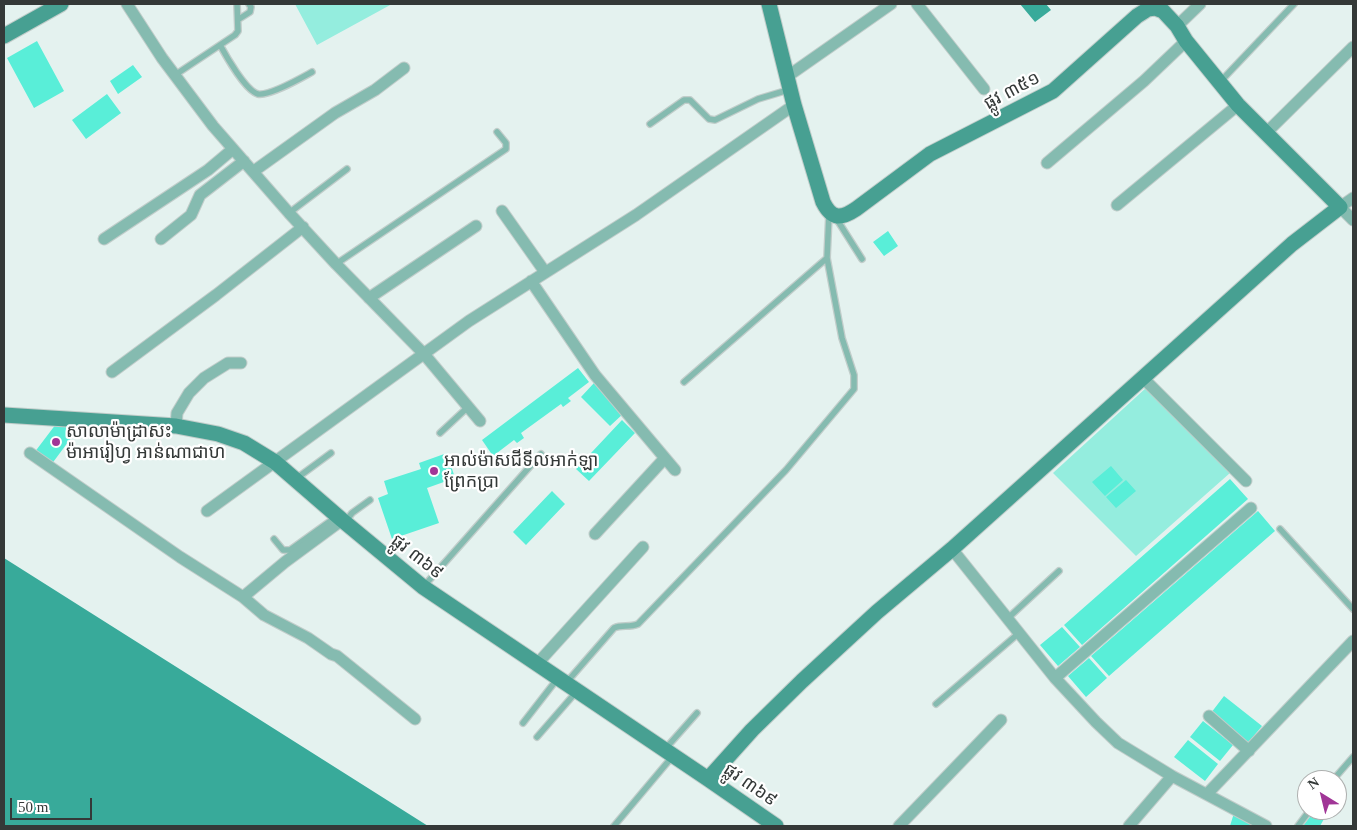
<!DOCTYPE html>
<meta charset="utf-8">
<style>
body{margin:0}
#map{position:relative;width:1357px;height:830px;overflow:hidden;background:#e4f2ef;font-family:Georgia,serif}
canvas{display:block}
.frame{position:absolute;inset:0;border:5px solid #343938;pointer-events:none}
.north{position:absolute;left:1297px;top:770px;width:50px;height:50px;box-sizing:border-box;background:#fff;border:1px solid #aeb0af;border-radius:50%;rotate:324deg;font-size:14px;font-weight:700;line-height:20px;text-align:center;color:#343938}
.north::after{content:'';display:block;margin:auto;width:18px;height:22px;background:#a13697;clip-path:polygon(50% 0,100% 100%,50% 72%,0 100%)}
.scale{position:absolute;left:10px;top:798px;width:82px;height:22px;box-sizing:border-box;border:2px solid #343938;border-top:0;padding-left:6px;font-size:15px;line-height:18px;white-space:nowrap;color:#343938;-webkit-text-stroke:4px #fff;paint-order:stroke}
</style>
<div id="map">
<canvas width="1357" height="830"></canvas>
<div class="frame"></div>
<div class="north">N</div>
<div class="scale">50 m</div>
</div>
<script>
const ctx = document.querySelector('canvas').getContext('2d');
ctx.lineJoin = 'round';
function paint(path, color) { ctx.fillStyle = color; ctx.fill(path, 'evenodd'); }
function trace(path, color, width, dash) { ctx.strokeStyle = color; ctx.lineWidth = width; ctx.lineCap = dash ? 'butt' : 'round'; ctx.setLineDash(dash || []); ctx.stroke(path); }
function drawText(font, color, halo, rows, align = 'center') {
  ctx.font = font + ' Georgia,"Noto Sans Khmer",serif'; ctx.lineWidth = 4.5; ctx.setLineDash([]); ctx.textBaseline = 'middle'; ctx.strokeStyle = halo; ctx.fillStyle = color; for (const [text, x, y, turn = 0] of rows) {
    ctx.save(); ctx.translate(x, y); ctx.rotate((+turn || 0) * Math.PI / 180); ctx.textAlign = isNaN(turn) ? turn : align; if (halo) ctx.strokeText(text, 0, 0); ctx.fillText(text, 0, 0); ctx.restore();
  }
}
const green = new Path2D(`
 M295 4H392L317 45Z
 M1147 387 1230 473 1136 556 1053 473Z`);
const water = new Path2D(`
 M1020 4H1046L1051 10 1035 22Z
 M4 558 428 826H4Z`);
const building = new Path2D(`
 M37 41 64 91 34 108 7 58Z
 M133 65 142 77 118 94 110 81Z
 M107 94 121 113 86 139 72 120Z
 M888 231 898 246 884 256 873 242Z
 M578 368 589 382 568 398 571 401 563 407 561 404 521 433 524 438 517 443 514 440 493 456 482 440Z
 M594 383 624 413 610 426 581 397Z
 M622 420 635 433 589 481 576 469Z
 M56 424 77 430 51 465 34 453Z
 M447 453 455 478 427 488 439 523 392 539 378 498 388 494 384 481 421 469 419 463Z
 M1111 466 1123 480 1105 496 1092 482Z
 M1230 479 1248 499 1082 645 1064 625Z
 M1126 480 1136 491 1116 508 1106 497Z
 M552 491 565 504 526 545 513 532Z
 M1258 511 1275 531 1109 676 1091 656Z
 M1062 627 1080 647 1058 666 1040 645Z
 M1089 658 1107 678 1086 697 1068 676Z
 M1224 696 1262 726 1248 743 1211 713Z
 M1203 721 1233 745 1220 761 1190 737Z
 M1188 740 1218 764 1205 781 1174 757Z
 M1315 810H1329L1320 826H1303Z
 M1234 813 1261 826H1230Z`);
const lane = new Path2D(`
 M239 19 250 12 251 7 249 4
 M220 45C226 56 246 91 258 94 270 96 301 78 312 72
 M175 75 235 35 238 31 237 4
 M1220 82 1294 4
 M650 124 684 100H690L709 119 715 120 758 99 788 90
 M289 213 347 169
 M836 218 862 259
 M336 264 506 149V143L497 132
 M684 382 827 258
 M440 433 468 407
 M297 478 331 453
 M346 521 352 513 370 500
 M1280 529 1353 609
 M274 539 283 550H290L336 517
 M424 586 541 454
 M1007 619 1059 571
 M566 683 614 628C622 624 629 628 638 624L786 470 854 389V375L842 338 827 258 829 214
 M936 704 1019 633
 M523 723 558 678
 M537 737 577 691
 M666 748 697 713
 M1333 780 1353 757
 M614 826 672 757
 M1298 826 1310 810`);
const street = new Path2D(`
 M127 4 162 58 213 126 289 213 336 264 424 354 480 421
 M917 4 984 89
 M1177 26 1200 4
 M788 76 891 4
 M1266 133 1353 47
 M1047 163 1144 81 1186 41
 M254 171 335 113 375 90 404 68
 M1353 198 1340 207 1353 220
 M1117 205 1238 105
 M502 211 545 272
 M104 239 208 170 233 149
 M161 239 191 215 200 195 244 161
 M531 281 595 375 675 470
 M369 298 476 226
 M112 372 216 295 303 227
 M1142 377 1246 481
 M176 426 177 413 189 393 204 378 228 363H241
 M30 453 180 557 243 597 264 615 308 638 331 654 337 656 415 719
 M207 511 469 321 636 215 794 105
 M595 534 665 458
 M952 549 1055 678 1096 722 1118 743 1172 776 1266 826
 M243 597 285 562 342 520
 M537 664 643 547
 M1055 678 1251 508
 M1209 716 1249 751
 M1207 794 1353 641
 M899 826 1001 720
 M1129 826 1172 776`);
const secondary = new Path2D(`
 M4 36 61 4
 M4 415 176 426 218 434 244 443 275 462 342 520 423 587 708 779 776 826
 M708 779 752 730 802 681 877 612 952 549 1292 244 1340 207 1238 105 1186 41 1177 26 1163 11 1155 8 1148 9 1137 16 1053 91 930 154 856 209C841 219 832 220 823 202L794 105 769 4`);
const markers = [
 [56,442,5,"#a13697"],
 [434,471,5,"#a13697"]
];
const streetNames = [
 ["ផ្លូវ ៣៥១",1012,91,-28],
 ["ផ្លូវ ៣៦៩",417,557,38],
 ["ផ្លូវ ៣៦៩",750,785,35]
];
const poiNames = [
 ["សាលាម៉ាដ្រាសះ",66,432],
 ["ម៉ាអារៀហ្វ អាន់ណាជាហ",66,453],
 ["អាល់ម៉ាសជីទីលអាក់ឡា",444,461],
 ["ព្រែកប្រា",444,482]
];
paint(green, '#94edde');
paint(water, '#38aa9a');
paint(building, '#59eed8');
trace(lane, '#c1cdca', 8);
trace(street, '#c1cdca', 13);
trace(secondary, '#c1cdca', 17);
trace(lane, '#85bbb0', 5.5);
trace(street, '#85bbb0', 11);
trace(secondary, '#47a092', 15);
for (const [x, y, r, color] of markers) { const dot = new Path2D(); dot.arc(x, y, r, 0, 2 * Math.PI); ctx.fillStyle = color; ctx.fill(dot); trace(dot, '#fff', 2); }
drawText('18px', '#343938', '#fff', streetNames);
drawText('18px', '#343938', '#fff', poiNames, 'left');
</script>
